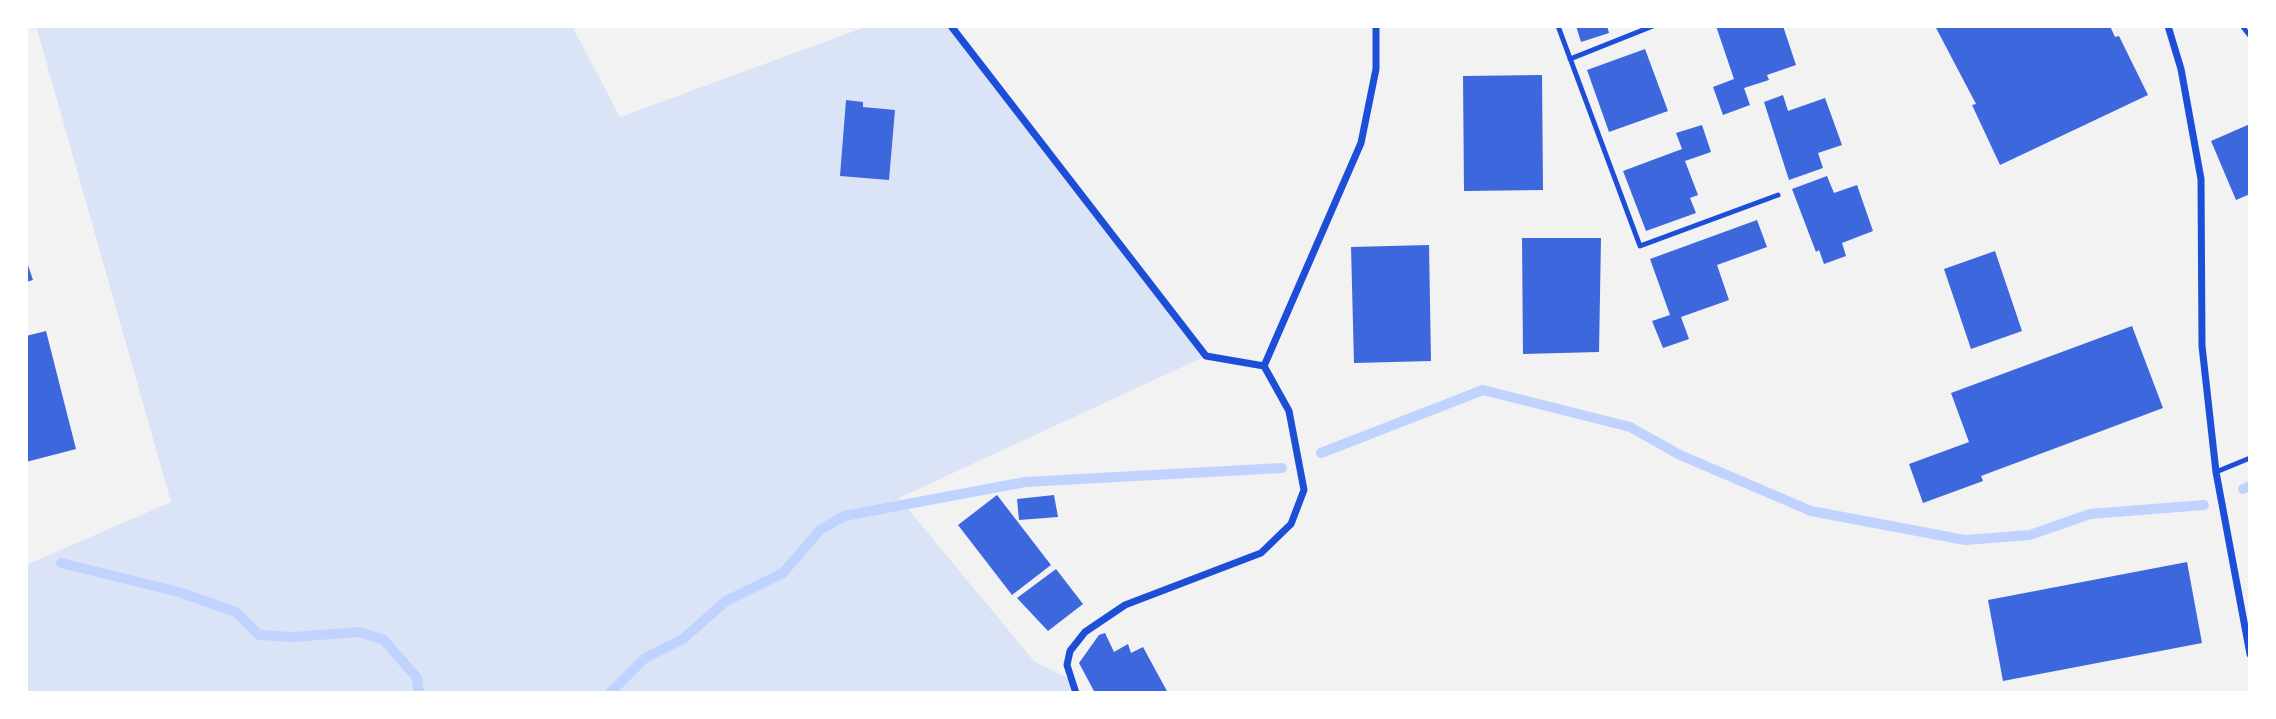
<!DOCTYPE html>
<style>
body{margin:0}
#map{position:relative;width:2276px;height:719px;overflow:hidden;background:#f2f2f2;font-family:"Sofia Sans Condensed",sans-serif}
canvas{display:block}
.frame{position:absolute;inset:0;border:28px solid #fff;pointer-events:none}
</style>
<div id="map">
<canvas width="2276" height="719"></canvas>
<div class="frame"></div>
</div>
<script>
const ctx = document.querySelector('canvas').getContext('2d');
ctx.lineJoin = 'round';
function paint(path, color) { ctx.fillStyle = color; ctx.fill(path, 'evenodd'); }
function trace(path, color, width, dash) { ctx.strokeStyle = color; ctx.lineWidth = width; ctx.lineCap = dash ? 'butt' : 'round'; ctx.setLineDash(dash || []); ctx.stroke(path); }
const green = new Path2D(`
 M36 26H572L620 117 868 26H951L1206 356 899 498 1034 661 1070 679 1076 693H26V565L171 502Z`);
const stream = new Path2D(`
 M1321 453 1483 390 1630 427 1680 455 1811 511 1965 540 2030 535 2090 514 2204 505
 M2243 489 2250 486
 M61 563 179 592 236 612 259 635 293 637 359 632 384 640 417 678 419 693
 M610 693 645 658 683 639 726 601 783 573 820 530 844 516 1025 482 1282 468`);
const building = new Path2D(`
 M1576 26H1607L1609 33 1581 42Z
 M1716 26H1783L1796 65 1767 75 1769 80 1744 88 1750 105 1723 115 1713 87 1734 79Z
 M1935 26H2110L2115 37 2119 36 2148 95 2000 165 1972 105 1976 104Z
 M1645 49 1668 111 1609 132 1587 70Z
 M1542 75 1543 190 1464 191 1463 76Z
 M1783 95 1788 111 1825 98 1842 145 1818 153 1823 168 1789 180 1764 102Z
 M846 100 863 102V107L895 110 889 180 840 176Z
 M2250 124V194L2236 200 2211 141Z
 M1702 125 1711 152 1685 161 1698 195 1690 198 1696 213 1646 231 1623 171 1682 149 1676 133Z
 M1827 176 1834 193 1857 185 1873 231 1842 243 1846 256 1824 264 1819 250 1816 252 1792 189Z
 M1757 220 1767 247 1717 265 1729 300 1681 317 1689 339 1663 348 1652 321 1670 315 1650 259Z
 M1522 238H1601L1599 352 1523 354Z
 M1429 245 1431 361 1354 363 1351 247Z
 M1995 251 2022 331 1971 349 1944 269Z
 M26 259 33 280 26 282Z
 M2132 326 2163 408 1981 476 1983 481 1923 503 1909 464 1969 442 1951 393Z
 M46 331 76 449 26 462V336Z
 M997 495 1051 565 1012 595 958 525Z
 M1054 495 1058 517 1019 520 1017 499Z
 M2187 562 2202 643 2003 681 1988 600Z
 M1056 569 1083 604 1048 631 1017 598Z
 M1105 633 1114 652 1128 644 1131 653 1143 647 1168 693H1095L1079 663 1099 635Z`);
const path = new Path2D(`
 M2242 26 2250 36`);
const service = new Path2D(`
 M1558 26 1640 246 1778 195
 M1570 59 1653 26
 M2216 472 2250 458`);
const minor = new Path2D(`
 M951 26 1206 356 1264 366
 M2168 26 2181 69 2201 179 2202 346 2216 472 2250 654
 M1264 366 1361 143 1376 69V26
 M1076 693 1067 665 1070 651 1085 632 1125 605 1261 553 1291 524 1304 490 1289 411 1264 366`);
paint(green, '#dbe4f7');
trace(stream, '#bfd3fe', 10);
paint(building, '#3d67dc');
trace(path, '#1d4ed8', 4.5);
trace(service, '#1d4ed8', 5);
trace(minor, '#1d4ed8', 7);
</script>
